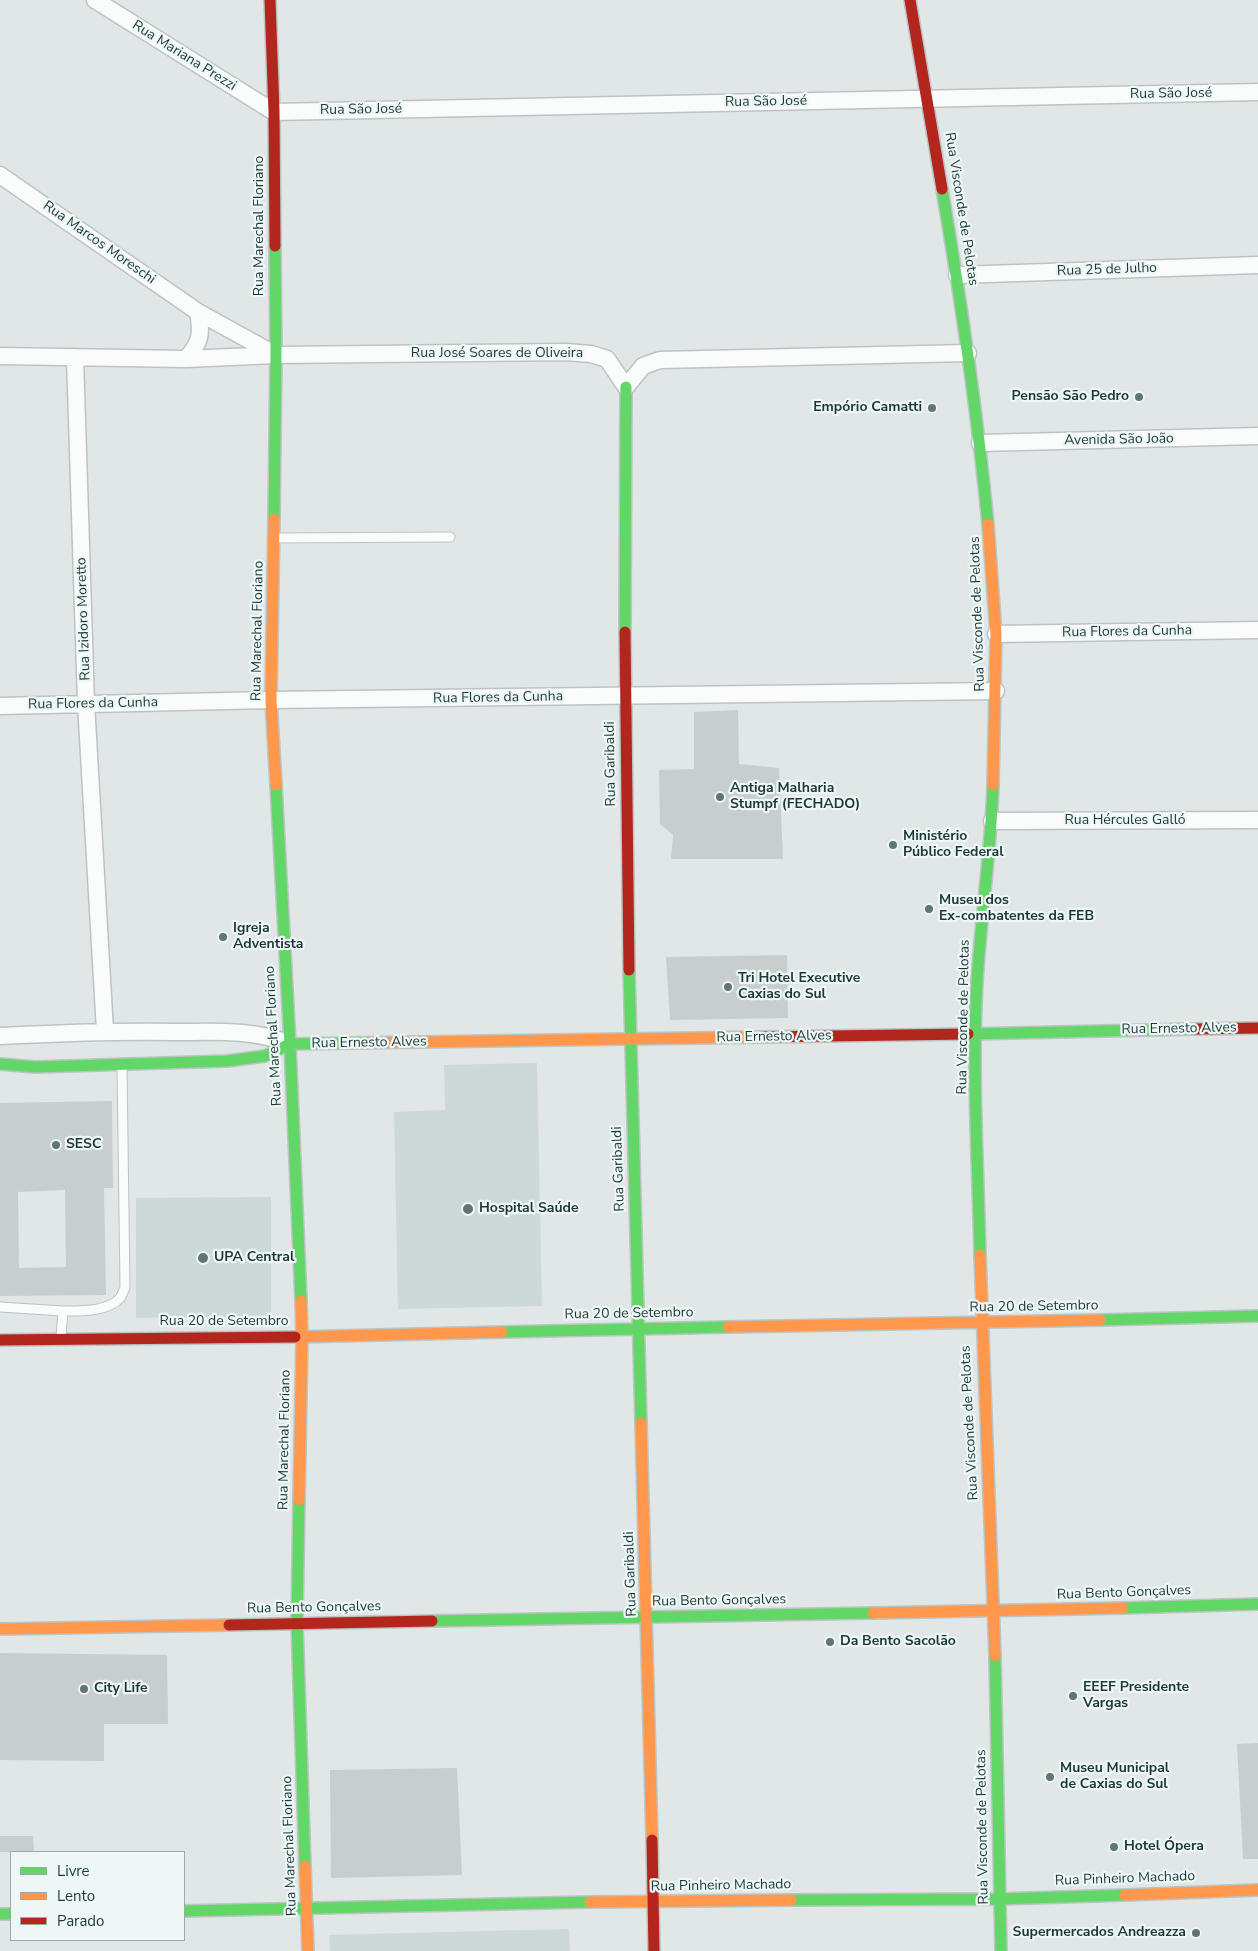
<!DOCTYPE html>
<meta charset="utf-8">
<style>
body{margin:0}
#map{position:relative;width:1258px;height:1951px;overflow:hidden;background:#e0e7e6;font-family:"Nunito Sans",sans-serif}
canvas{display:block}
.legend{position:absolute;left:10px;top:1851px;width:175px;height:90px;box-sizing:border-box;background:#edf7f5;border:1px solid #9aabaa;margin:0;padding:6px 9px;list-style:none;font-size:15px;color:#1e383a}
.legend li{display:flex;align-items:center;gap:10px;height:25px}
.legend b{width:25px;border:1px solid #9aabaa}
</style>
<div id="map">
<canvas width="1258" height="1951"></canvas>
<ul class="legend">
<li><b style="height:6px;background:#63d668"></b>Livre</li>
<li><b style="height:6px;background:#ff974d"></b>Lento</li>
<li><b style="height:6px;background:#b3261e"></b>Parado</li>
</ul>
</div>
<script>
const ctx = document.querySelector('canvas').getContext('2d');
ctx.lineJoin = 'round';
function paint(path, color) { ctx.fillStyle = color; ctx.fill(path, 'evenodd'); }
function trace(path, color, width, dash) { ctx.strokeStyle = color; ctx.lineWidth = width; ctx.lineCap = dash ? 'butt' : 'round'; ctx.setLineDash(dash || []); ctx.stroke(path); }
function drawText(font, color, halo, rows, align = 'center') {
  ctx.font = font + ' "Nunito Sans",sans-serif'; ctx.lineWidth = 4.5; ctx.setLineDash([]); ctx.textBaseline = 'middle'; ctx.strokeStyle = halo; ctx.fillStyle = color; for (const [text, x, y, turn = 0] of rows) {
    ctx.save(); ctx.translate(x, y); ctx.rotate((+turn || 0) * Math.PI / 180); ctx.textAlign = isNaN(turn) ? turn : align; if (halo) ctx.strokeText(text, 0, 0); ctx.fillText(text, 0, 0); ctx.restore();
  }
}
const built = new Path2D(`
 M537 1063 542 1306 398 1309 394 1112 445 1110 444 1065Z
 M271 1197V1317L136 1318V1198Z
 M569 1929 570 1951H330L329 1935Z`);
const building = new Path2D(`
 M738 710 739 764 779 768 783 859H671L673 835 660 824 659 770 694 769V712Z
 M787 955 788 1018 670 1020 666 957Z
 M112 1101 113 1188H104L106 1295 0 1296V1103ZM65 1190 66 1267 19 1268 18 1192Z
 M0 1653 167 1655 168 1724H104V1761L0 1760Z
 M1258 1743V1859H1243L1237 1744Z
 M457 1768 462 1875 331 1878 330 1770Z
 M0 1836H33L34 1852H0Z`);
const lane = new Path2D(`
 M275 538 450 537
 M0 1307 63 1311
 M61 1337 63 1311C79 1311 108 1312 120 1298 122 1296 123 1291 125 1288L122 1066`);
const street = new Path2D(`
 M95 0 274 112 1258 92
 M0 175 198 312 276 355
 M957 275 1258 265
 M0 356 186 359 276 355 566 352 591 354 607 359 626 387 643 366 660 360 968 353
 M75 357 86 703 105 1031
 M186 359C201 342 202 334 198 312
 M980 443 1258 436
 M996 634 1258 630
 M0 706 271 700 996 691
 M992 821 1258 820
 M0 1036C59 1033 118 1031 177 1032 215 1032 254 1029 290 1044`);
const fast = new Path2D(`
 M942 189C961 300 977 412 988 524
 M274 519 276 355 275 246
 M625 632 626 387
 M276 785 290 1044 301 1301
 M629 970 641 1423
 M968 1034 1195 1029
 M0 1064 35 1067 227 1061 265 1056 290 1044 352 1043
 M980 1255C978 1164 972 1072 977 982 981 916 991 851 993 785
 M1100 1320 1258 1316
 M502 1332 728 1327
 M299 1500 297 1623 305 1866
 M1123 1608 1258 1604
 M432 1621 873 1613
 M995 1656 1001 1951
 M791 1900 999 1899 1125 1895
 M184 1911 590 1902
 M0 1914H11`);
const slow = new Path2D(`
 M274 519 271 700 276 785
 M988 524 996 634 993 785
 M352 1043 762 1037
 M980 1255 995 1656
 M728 1327 1100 1320
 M295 1337 502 1332
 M641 1423 652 1840
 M299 1500 302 1337 301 1301
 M873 1613 1123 1608
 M0 1629 229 1625
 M305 1866 308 1951
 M1125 1895 1258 1890
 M590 1902 791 1900`);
const jam = new Path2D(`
 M270 0 274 112 275 246
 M910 0 942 189
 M625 632 629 970
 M1195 1029 1258 1028
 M762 1037 968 1034
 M0 1340 295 1337
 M229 1625 432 1621
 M652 1840 654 1951`);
const markers = [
 [1139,397,5,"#627576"],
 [932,408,5,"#627576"],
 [720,797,5,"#627576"],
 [893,845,5,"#627576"],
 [929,909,5,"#627576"],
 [223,937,5,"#627576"],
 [728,987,5,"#627576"],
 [56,1145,5,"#627576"],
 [468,1209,6,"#627576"],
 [203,1258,6,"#627576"],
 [830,1642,5,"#627576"],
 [84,1689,5,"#627576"],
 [1073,1696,5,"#627576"],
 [1050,1777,5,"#627576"],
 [1114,1847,5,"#627576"],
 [1196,1933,5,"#627576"]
];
const streetNames = [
 ["Rua Mariana Prezzi",184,56,32],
 ["Rua São José",1171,94,-1],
 ["Rua São José",766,102,-1],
 ["Rua São José",361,110,-1],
 ["Rua Visconde de Pelotas",961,209,81],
 ["Rua Marechal Floriano",260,226,-90],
 ["Rua Marcos Moreschi",99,243,35],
 ["Rua 25 de Julho",1107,270,-2],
 ["Rua José Soares de Oliveira",497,354],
 ["Avenida São João",1119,440,-1],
 ["Rua Visconde de Pelotas",978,614,-92],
 ["Rua Izidoro Moretto",84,619,-92],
 ["Rua Marechal Floriano",258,631,-89],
 ["Rua Flores da Cunha",1127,632,-1],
 ["Rua Flores da Cunha",498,698,-1],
 ["Rua Flores da Cunha",93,704,-1],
 ["Rua Garibaldi",611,764,-91],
 ["Rua Hércules Galló",1125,821],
 ["Rua Visconde de Pelotas",964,1017,-89],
 ["Rua Ernesto Alves",1179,1029,-1],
 ["Rua Marechal Floriano",274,1036,-93],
 ["Rua Ernesto Alves",774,1037,-1],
 ["Rua Ernesto Alves",369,1043,-1],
 ["Rua Garibaldi",619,1169,-92],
 ["Rua 20 de Setembro",1034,1307,-1],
 ["Rua 20 de Setembro",629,1314,-1],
 ["Rua 20 de Setembro",224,1322],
 ["Rua Visconde de Pelotas",970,1423,-93],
 ["Rua Marechal Floriano",285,1440,-89],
 ["Rua Garibaldi",631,1574,-92],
 ["Rua Bento Gonçalves",1124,1593,-2],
 ["Rua Bento Gonçalves",719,1601,-1],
 ["Rua Bento Gonçalves",314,1608,-1],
 ["Rua Visconde de Pelotas",983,1827,-91],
 ["Rua Marechal Floriano",290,1846,-92],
 ["Rua Pinheiro Machado",1125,1879,-2],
 ["Rua Pinheiro Machado",721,1886,-1]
];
const poiNames = [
 ["Pensão São Pedro",1129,397,"right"],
 ["Empório Camatti",922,408,"right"],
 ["Antiga Malharia",730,789],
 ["Stumpf (FECHADO)",730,805],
 ["Ministério",903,837],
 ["Público Federal",903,853],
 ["Museu dos",939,901],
 ["Ex-combatentes da FEB",939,917],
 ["Igreja",233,929],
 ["Adventista",233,945],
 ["Tri Hotel Executive",738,979],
 ["Caxias do Sul",738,995],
 ["SESC",66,1145],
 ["Hospital Saúde",479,1209],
 ["UPA Central",214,1258],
 ["Da Bento Sacolão",840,1642],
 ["EEEF Presidente",1083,1688],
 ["Vargas",1083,1704],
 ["City Life",94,1689],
 ["Museu Municipal",1060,1769],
 ["de Caxias do Sul",1060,1785],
 ["Hotel Ópera",1124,1847],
 ["Supermercados Andreazza",1186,1933,"right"]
];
paint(built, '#cdd9d7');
paint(building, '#c7cecd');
trace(lane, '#bdc3c3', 11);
trace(street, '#bdc3c3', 19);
trace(fast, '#bcc5c4', 14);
trace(slow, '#bcc5c4', 14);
trace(jam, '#bcc5c4', 14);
trace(lane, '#fafbfb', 9);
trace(street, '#fafbfb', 16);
trace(fast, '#63d668', 11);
trace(slow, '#ff974d', 11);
trace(jam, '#b3261e', 11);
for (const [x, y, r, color] of markers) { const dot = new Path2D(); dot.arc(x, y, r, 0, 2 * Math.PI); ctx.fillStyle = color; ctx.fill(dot); trace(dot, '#edf7f5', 2); }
drawText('14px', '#1e383a', '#edf7f5', streetNames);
drawText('bold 14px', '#1e383a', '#edf7f5', poiNames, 'left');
</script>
